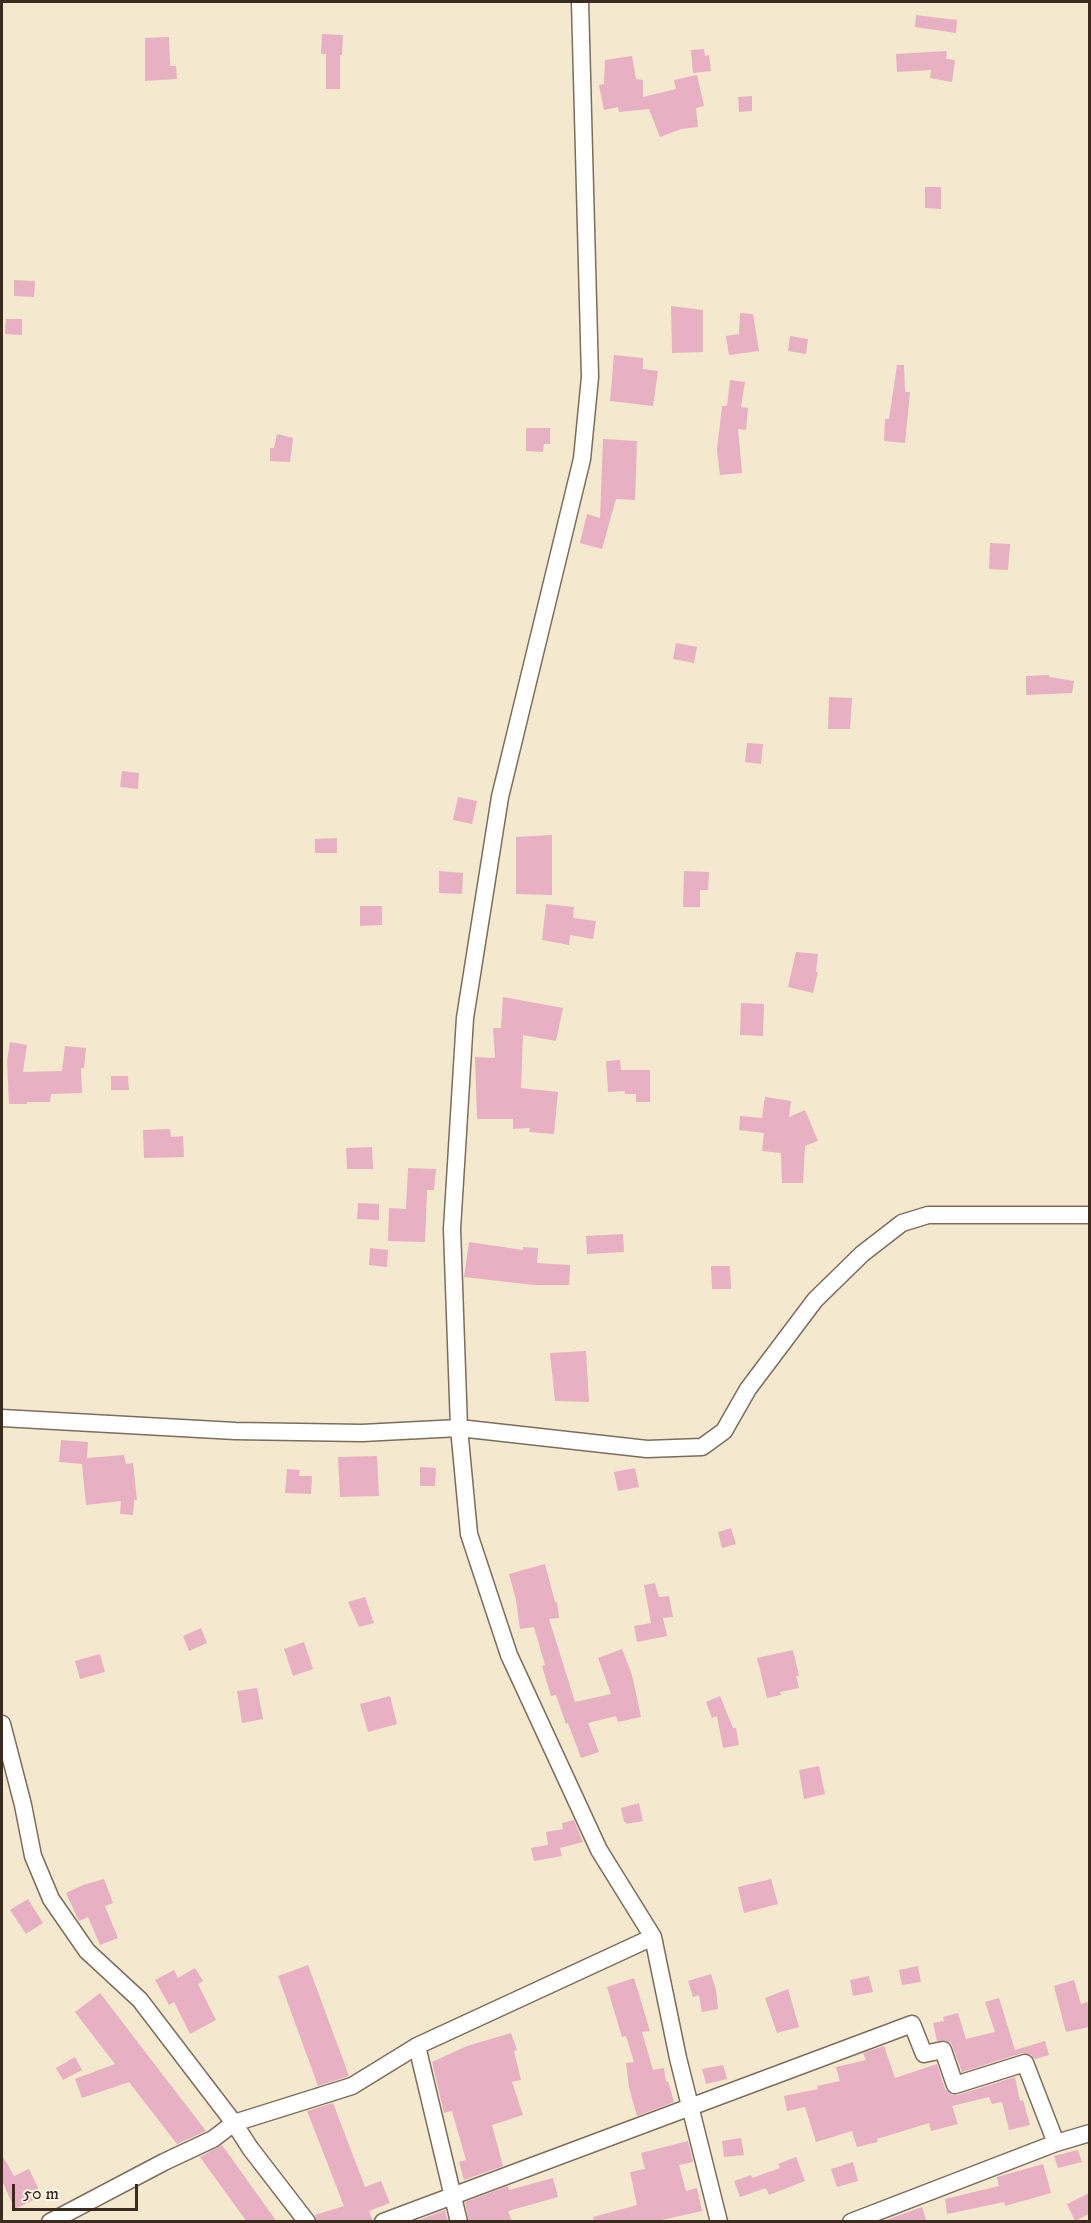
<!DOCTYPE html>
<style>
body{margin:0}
#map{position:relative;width:1091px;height:2223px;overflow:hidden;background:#f4e9ce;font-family:"IM FELL DW Pica",serif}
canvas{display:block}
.frame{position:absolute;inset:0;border:3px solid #3b2a1e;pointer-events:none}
.scale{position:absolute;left:12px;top:2184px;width:126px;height:27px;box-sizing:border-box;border:3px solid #3b2a1e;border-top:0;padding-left:8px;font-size:18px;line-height:21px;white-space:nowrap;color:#3b2a1e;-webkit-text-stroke:4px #fcf5e5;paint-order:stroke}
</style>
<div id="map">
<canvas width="1091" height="2223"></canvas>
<div class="frame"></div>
<div class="scale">50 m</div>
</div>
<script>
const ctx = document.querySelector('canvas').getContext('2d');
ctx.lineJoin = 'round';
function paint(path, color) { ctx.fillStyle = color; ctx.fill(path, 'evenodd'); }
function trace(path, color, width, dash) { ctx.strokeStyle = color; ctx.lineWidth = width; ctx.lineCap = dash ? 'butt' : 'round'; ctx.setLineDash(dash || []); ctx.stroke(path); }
const building = new Path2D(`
 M916 15 957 20 956 33 915 27Z
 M322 34 343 35 342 55H340V89H326V54H321Z
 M169 37 170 66H176L177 79 145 81V38Z
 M704 49 705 56 709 55 711 71 693 73 691 50Z
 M947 51 946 59 955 60 952 82 930 78 931 70 897 72 896 54Z
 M632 56 636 79 643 80V97L676 89 674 80 697 75 704 106 696 108 698 127 681 129 660 137 649 109 619 112 618 107 604 110 599 85 604 84 605 60Z
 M752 96V111L739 112 738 97Z
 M925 187H941V209L925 208Z
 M14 280 35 281 34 297 14 296Z
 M671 306 703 310V352L672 353Z
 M740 313 753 314 759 351 729 355 726 336 739 334Z
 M6 319H22V335L5 334Z
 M790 336 808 339 806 354 788 351Z
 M614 355 643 358V369L658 371 653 406 610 401Z
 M897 365H904L905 392H910L905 443 884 441 885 419H889Z
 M730 380 745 382 741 407 748 408 746 430 738 429 742 473 720 475 717 450 722 406H727Z
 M526 428H550V444H544L543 452 526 451Z
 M277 434 293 438 290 462 270 461V448H274Z
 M603 439 637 441 635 500 616 499 602 549 580 543 587 514 600 518Z
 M990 543 1010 544 1008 570 989 569Z
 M676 643 697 647 694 663 673 659Z
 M1049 675V677L1074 681 1072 693 1026 695V676Z
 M829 697 852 698 850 729H828Z
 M747 743 763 744 761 764 745 762Z
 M122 771 139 773 138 789 120 787Z
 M458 797 477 801 472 824 453 820Z
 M552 835V895L516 894V837Z
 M337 838V853H315V839Z
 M439 871 463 873 462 894 439 893Z
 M684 871 709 872 708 890H700V907H683Z
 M546 904 574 907 573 918 596 921 593 939 570 935 569 945 542 940Z
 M360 906H382V925L360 926Z
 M796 952 818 954 816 972H818L813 993 788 987Z
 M503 997 563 1008 556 1041 523 1035 521 1088 558 1092 554 1134 529 1132 530 1128 513 1129V1119H477L475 1057 495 1058 493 1028H501Z
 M741 1003 764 1004 763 1036 740 1035Z
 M10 1042 27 1045 23 1072 62 1071 65 1046 86 1048 84 1068H81L82 1093 51 1094 50 1102H27V1104H9L7 1061Z
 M620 1060 621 1070H650V1102H636V1094H625V1091L608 1092 606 1061Z
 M111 1076H128L129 1090H111Z
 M765 1097 791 1101 789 1117 805 1110 818 1141 805 1146 803 1183H782L781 1153 762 1151 764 1133 739 1130 740 1116 762 1118Z
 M170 1129 171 1137 183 1136 184 1157 144 1158 143 1130Z
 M372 1147 373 1169H347L346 1148Z
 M408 1168 436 1169 434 1190H427L425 1242 388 1241 389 1208 406 1209Z
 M358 1203 379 1204V1220L357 1219Z
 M623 1234 624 1252 587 1254 586 1236Z
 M469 1242 523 1250V1247L538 1248 537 1263 570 1265 569 1285H534L464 1277Z
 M370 1248 388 1250 387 1267 369 1265Z
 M711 1266H730L731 1289H712Z
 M586 1351 589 1402 555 1401 550 1353Z
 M61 1440 88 1442 87 1458 124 1455 126 1464 133 1463 137 1500H134L133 1515 120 1514 121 1501 86 1505 82 1464 59 1462Z
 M377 1456 379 1496 340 1497 338 1457Z
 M420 1467 436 1468 435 1486H420Z
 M635 1468 639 1487 618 1491 614 1472Z
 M287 1469 300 1470 299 1476H312L311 1494 285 1493Z
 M731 1528 736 1544 722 1548 718 1532Z
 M545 1564 555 1602H557L559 1618 549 1619 575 1702 611 1694 598 1658 622 1649 632 1675 641 1717 618 1722 616 1716 588 1723 599 1752 581 1758 568 1723 566 1724 556 1695 551 1696 542 1666 545 1665 534 1627 520 1629 516 1600 509 1574Z
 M655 1583 659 1597 669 1596 673 1617 663 1618 667 1636 637 1642 634 1626 651 1623 644 1585Z
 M365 1597 374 1623 359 1627 348 1602Z
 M201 1628 207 1643 189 1651 183 1636Z
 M304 1642 313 1669 293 1676 284 1649Z
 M793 1650 799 1676H796L799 1688 780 1692 781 1695 767 1698 757 1658Z
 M100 1654 105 1672 80 1679 75 1661Z
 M257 1688 263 1719 242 1723 237 1691Z
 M390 1696 397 1724 368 1732 360 1704Z
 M720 1696 733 1728H736L739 1745 723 1748 717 1716 712 1718 706 1702Z
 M819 1766 825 1794 804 1799 799 1770Z
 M639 1803 643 1821 626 1824V1822H624L621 1808Z
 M574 1820 583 1842 560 1848 562 1856 534 1861 531 1848 548 1845 546 1832 563 1829 562 1823Z
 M104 1879 113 1903 105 1906 118 1938 100 1945 88 1917 79 1921 66 1893 83 1885Z
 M771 1879 778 1904 744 1913 738 1887Z
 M28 1899 43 1923 26 1934 10 1910Z
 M308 1965 349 2076 318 2086 278 1976Z
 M918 1966 921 1982 902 1985 899 1970Z
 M195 1968 203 1981 198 1984 216 2020 190 2034 174 2002 169 2005 155 1980 174 1970 178 1978Z
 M711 1974 716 1990 718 2009 702 2012 699 1995 693 1997 688 1981Z
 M869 1976 873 1992 853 1996 850 1980Z
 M634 1978 650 2031 642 2032 653 2070 664 2068 666 2082 668 2081 674 2102 637 2116 629 2087 626 2063 634 2062 626 2036 622 2037 607 1987Z
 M1074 1980 1081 2004 1087 2002 1089 2010V2027L1066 2032 1054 1986Z
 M788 1989 799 2027 777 2033 765 1998Z
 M100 1993 206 2131 177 2144 129 2082 82 2098 75 2079 115 2064 75 2012Z
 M999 1998 1015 2050 1045 2041 1049 2055 1035 2059 1031 2055 1022 2053 962 2072 951 2043 945 2040 937 2041 933 2023 944 2021 943 2017 958 2013 966 2039 995 2032 985 2002Z
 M511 2033 517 2050 514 2051 521 2080 512 2082 523 2115 492 2125 503 2166 464 2180 459 2162 466 2160 452 2111 444 2113 432 2062 467 2046Z
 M884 2046 895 2078 937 2064 945 2089 952 2095H958L1015 2077 1020 2101 1023 2100 1030 2125 1009 2130 1002 2102 992 2104 989 2097 952 2106 958 2124 931 2131 929 2123 877 2139 878 2142 857 2147 852 2131 816 2142 805 2107 787 2111 784 2096 818 2089 817 2086 840 2081 836 2067 866 2060 863 2053Z
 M75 2057 82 2070 63 2080 56 2068Z
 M723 2065 727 2079 706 2084 702 2069Z
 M333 2103 365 2187 381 2181 390 2203 369 2211 373 2222H317L315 2215 344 2206 307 2111Z
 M741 2138 744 2155 724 2157 722 2141Z
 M688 2141 693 2162 679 2165 686 2191 697 2188 702 2211 653 2222H594L593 2217 637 2205 630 2172 645 2169 641 2153Z
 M222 2145 277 2222H247L200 2157Z
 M1078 2150 1082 2162 1058 2168 1054 2156Z
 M2 2155 14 2176 29 2169 42 2196 15 2209 2 2181Z
 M796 2157 805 2181 769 2195 766 2188 740 2197 734 2181 751 2175 752 2178 780 2168 778 2164Z
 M853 2162 858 2181 837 2187 831 2169Z
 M1043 2164 1051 2193 1005 2206 1004 2202 947 2214 945 2199 999 2186 997 2177Z
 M553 2178 558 2197 508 2211 512 2222H469L465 2202 508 2186 509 2190Z
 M1089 2193V2214L1075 2221 1067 2204Z
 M922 2207 927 2222H887L886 2220Z
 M445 2210 448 2222H414Z`);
const minor = new Path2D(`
 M580 2 590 377 582 459 500 797 465 1018 452 1229 459 1428 469 1534 509 1655 599 1850 653 1937 678 2058 719 2222
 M2 1418 235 1431 362 1433 459 1428 647 1449 702 1447 724 1431 748 1389 815 1300 862 1254 902 1223 928 1215H1090
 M2 1724 23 1805 33 1856 51 1899 87 1951 140 2000 234 2123 352 2086 417 2046 653 1937
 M417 2046 459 2222
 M50 2222 164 2162 213 2139 234 2123 250 2148 307 2222
 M383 2222 912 2024 924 2054 943 2050 955 2085 1025 2063 1056 2143
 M851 2222 1056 2143 1090 2133`);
paint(building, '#e8b0c3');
trace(minor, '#7c6d5c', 19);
trace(minor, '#fff', 16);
</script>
